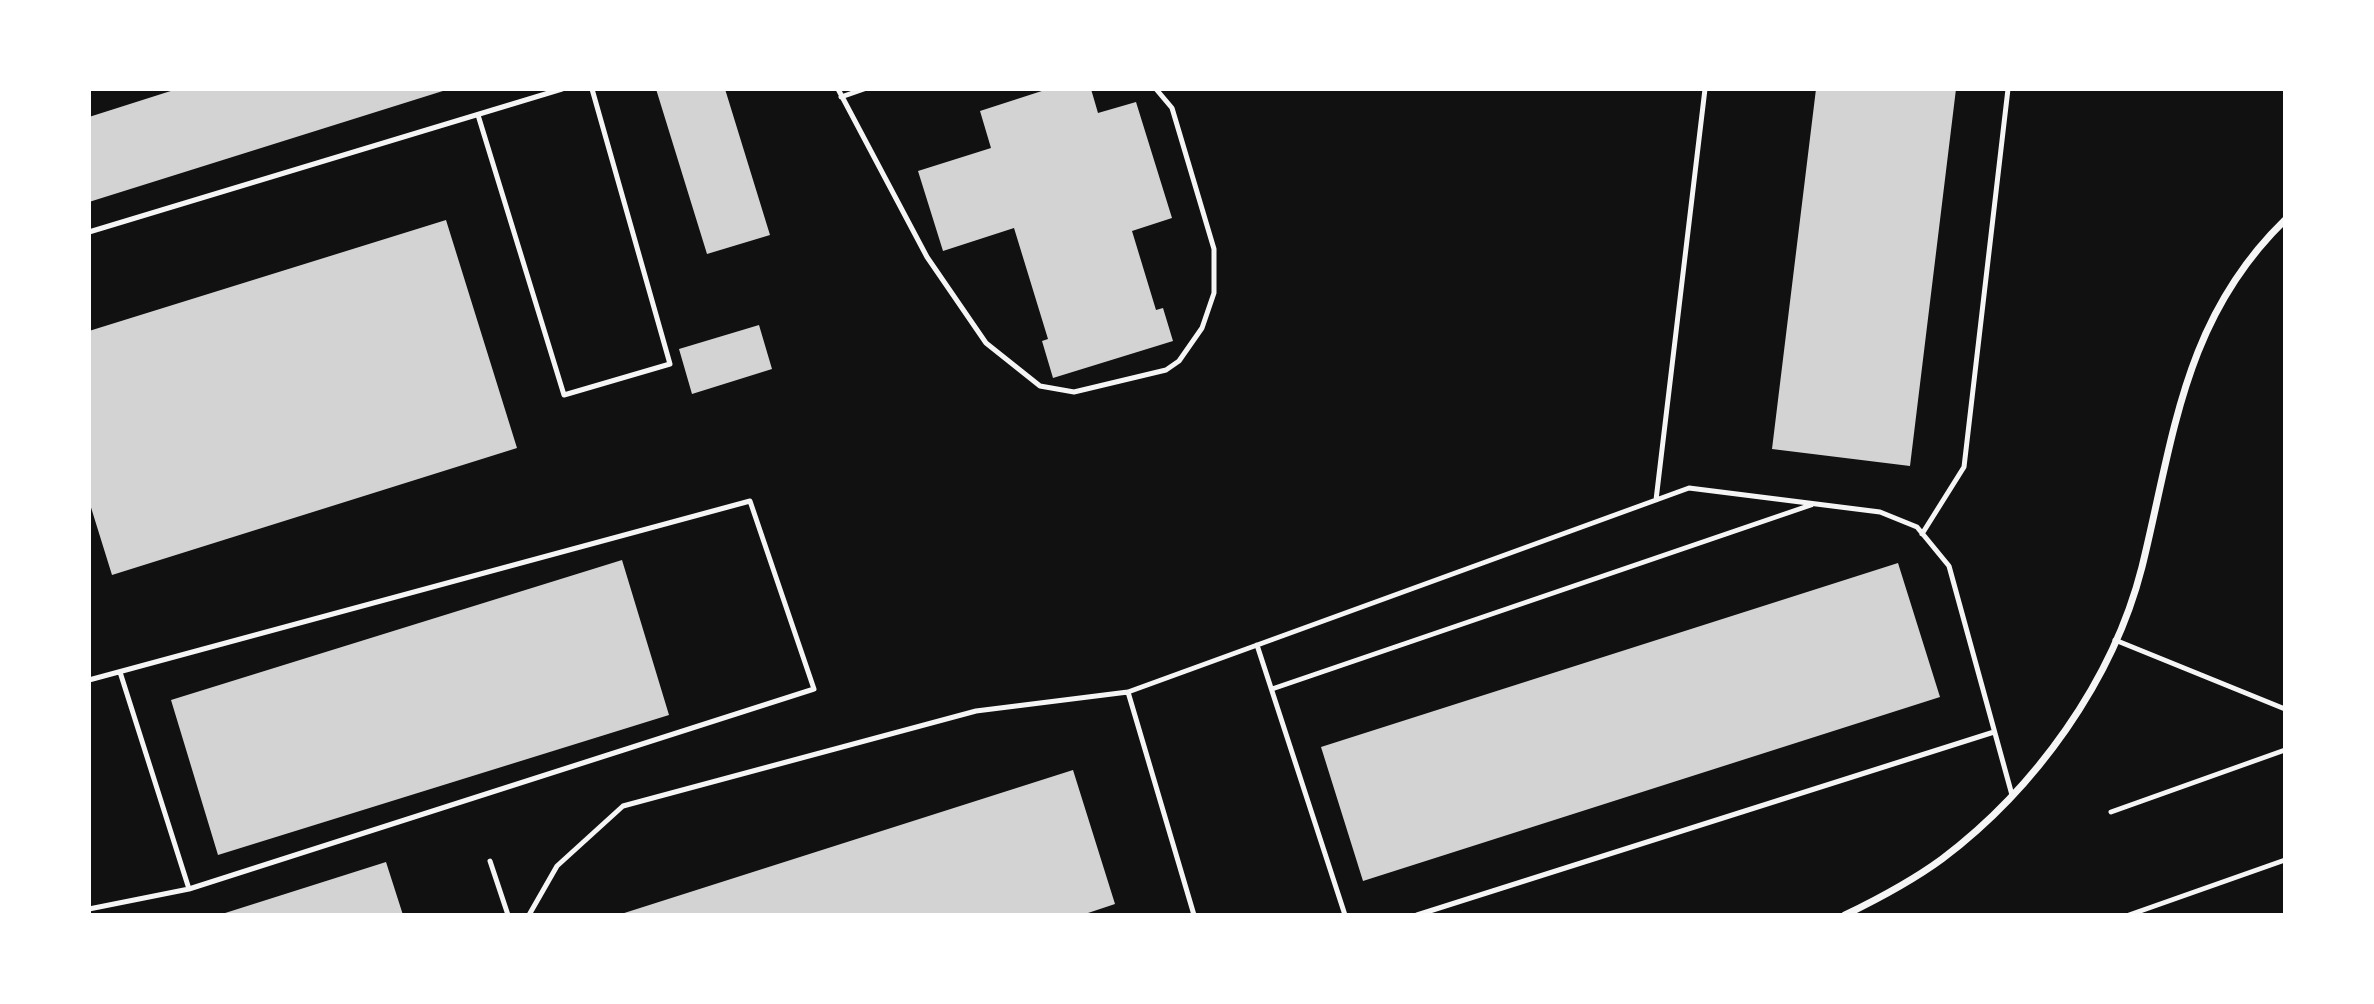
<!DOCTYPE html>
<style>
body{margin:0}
#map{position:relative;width:2374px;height:1004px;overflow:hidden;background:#111;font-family:"Public Sans",sans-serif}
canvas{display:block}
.frame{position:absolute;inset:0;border:91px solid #fff;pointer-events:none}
</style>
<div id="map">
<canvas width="2374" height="1004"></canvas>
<div class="frame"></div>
</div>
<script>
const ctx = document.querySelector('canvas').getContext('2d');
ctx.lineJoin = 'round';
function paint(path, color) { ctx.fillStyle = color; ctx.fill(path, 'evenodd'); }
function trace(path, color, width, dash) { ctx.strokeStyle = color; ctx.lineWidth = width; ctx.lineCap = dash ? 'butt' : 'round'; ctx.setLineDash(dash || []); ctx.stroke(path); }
const building = new Path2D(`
 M177 89H446V90L89 202V117Z
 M656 89H725L770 235 707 254Z
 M1048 89H1091L1098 113 1136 102 1172 218 1132 231 1156 310 1163 308 1173 341 1053 378 1042 341 1048 339 1014 228 943 251 918 171 991 148 980 111Z
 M1816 89H1956L1910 466 1772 449Z
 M446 220 517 448 112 575 89 501V331Z
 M759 325 772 369 692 394 679 349Z
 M622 560 669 715 218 855 171 700Z
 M1898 563 1940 697 1363 881 1321 747Z
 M1073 770 1115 904 1082 915H618Z
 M386 862 403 915H222V914Z`);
const service = new Path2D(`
 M838 89 927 257 986 343 1040 386 1074 392 1166 370 1179 361 1202 328 1214 293V249L1172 108 1156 89
 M841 97 864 89
 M478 115 564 395 670 364 592 89
 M89 232 562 89
 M1656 500 1705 89
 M1922 534 1964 467 2008 89
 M2115 640 2285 709
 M1257 645 1345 915
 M120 672 189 889
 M89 680 750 501 814 689 189 889 89 909
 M1272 689 1811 505
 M1128 692 1194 915
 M2111 812 2285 750
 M490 861 508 915
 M529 915 557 866 623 806 976 711 1128 692 1689 488 1880 512 1917 527 1949 566 2012 795
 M1417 915 1994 732
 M2129 915 2285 860`);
const minor = new Path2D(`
 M1845 915C1878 899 1912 881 1942 859 2035 789 2113 681 2142 567 2174 437 2183 319 2285 220`);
paint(building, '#d3d3d3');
trace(service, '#f5f5f5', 5);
trace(minor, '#f5f5f5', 7);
</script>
